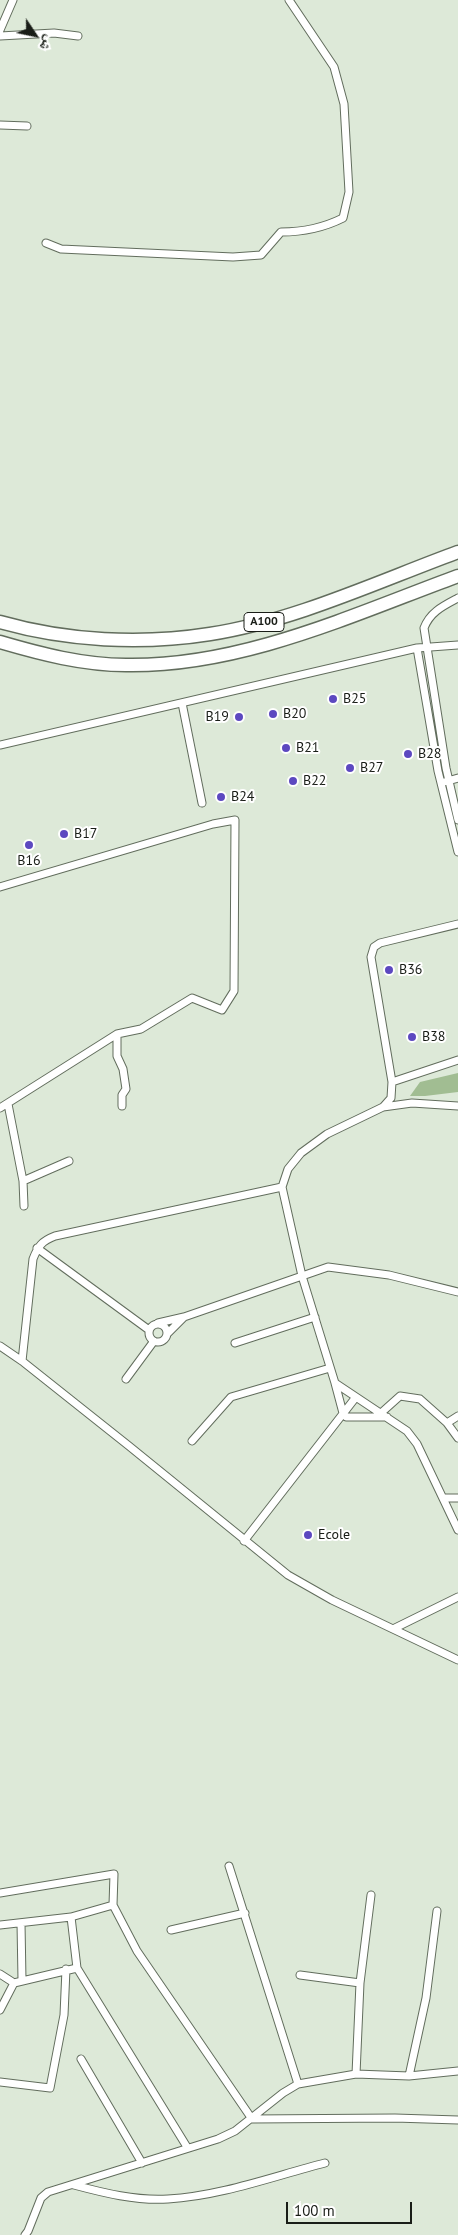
<!DOCTYPE html>
<meta charset="utf-8">
<style>
body{margin:0}
#map{position:relative;width:458px;height:2235px;overflow:hidden;background:#dde9d8;font-family:"PT Sans","Noto Naskh Arabic",sans-serif}
canvas{display:block}
.north{position:absolute;left:10px;top:10px;width:50px;height:50px;-webkit-text-stroke:4px #fff;paint-order:stroke;rotate:124deg;font-size:14px;font-weight:700;line-height:20px;text-align:center;color:#191d17}
.north::after{content:'';display:block;margin:auto;width:18px;height:22px;background:#191d17;clip-path:polygon(50% 0,100% 100%,50% 72%,0 100%)}
.scale{position:absolute;left:286px;top:2202px;width:126px;height:22px;box-sizing:border-box;border:2px solid #191d17;border-top:0;padding-left:6px;font-size:15px;line-height:18px;white-space:nowrap;color:#191d17;-webkit-text-stroke:4px #fff;paint-order:stroke}
</style>
<div id="map">
<canvas width="458" height="2235"></canvas>
<div class="north">ش</div>
<div class="scale">100 m</div>
</div>
<script>
const ctx = document.querySelector('canvas').getContext('2d');
ctx.lineJoin = 'round';
function paint(path, color) { ctx.fillStyle = color; ctx.fill(path, 'evenodd'); }
function trace(path, color, width, dash) { ctx.strokeStyle = color; ctx.lineWidth = width; ctx.lineCap = dash ? 'butt' : 'round'; ctx.setLineDash(dash || []); ctx.stroke(path); }
function drawText(font, color, halo, rows, align = 'center') {
  ctx.font = font + ' "PT Sans",sans-serif'; ctx.lineWidth = 4; ctx.setLineDash([]); ctx.textBaseline = 'middle'; ctx.strokeStyle = halo; ctx.fillStyle = color; for (const [text, x, y, turn = 0] of rows) {
    ctx.save(); ctx.translate(x, y); ctx.rotate((+turn || 0) * Math.PI / 180); ctx.textAlign = isNaN(turn) ? turn : align; if (halo) ctx.strokeText(text, 0, 0); ctx.fillText(text, 0, 0); ctx.restore();
  }
}
const green = new Path2D(`
 M458 1073V1092L425 1096H410L420 1082Z`);
const minor = new Path2D(`
 M0 30 13 0
 M0 36 54 33 78 36
 M0 125 27 126
 M46 243 61 249 233 257 261 255 281 232C304 232 323 228 343 218L349 192 344 104 334 67 289 0
 M458 598C443 606 430 612 424 628L446 768 458 820
 M417 648 438 771 458 852
 M182 703 202 803
 M0 745 417 648 458 645
 M444 782 458 778
 M0 887 213 824 235 820 234 991 222 1010 192 998 141 1029 117 1034 0 1108
 M458 924 380 943 374 947 371 957 392 1082 391 1098 383 1107 327 1134 301 1153 288 1169 282 1187 302 1276 335 1383 407 1431 417 1444 458 1530
 M117 1034V1056L123 1069 126 1089 122 1095V1106
 M392 1082 458 1060
 M8 1104 23 1181 24 1206
 M383 1107 412 1103 458 1106
 M23 1181 69 1161
 M37 1248 149 1330
 M184 1317 328 1267 389 1275 458 1292
 M158 1323 184 1317 167 1334
 M149 1333a9 9 0 1 1 18 0a9 9 0 1 1-18 0Z
 M235 1343 315 1317
 M0 1346 22 1361 129 1446 288 1575 332 1600 458 1660
 M22 1361 33 1259C38 1246 42 1241 55 1236L282 1187
 M126 1379 154 1341
 M335 1383 343 1413 346 1417H387
 M381 1413 400 1396 420 1399 447 1423 458 1438
 M447 1423 458 1416
 M192 1441 231 1397 330 1368
 M443 1498H458
 M244 1541 356 1397
 M395 1628 458 1597
 M229 1866 298 2084
 M0 1893 114 1874 113 1905
 M21 1923 22 1980
 M0 1925 71 1917
 M171 1930 245 1913
 M77 1968 71 1917 113 1905 137 1951 252 2119 395 2118 458 2120
 M0 1974 14 1983
 M300 1975 360 1983
 M0 2010 14 1983 77 1968 187 2147
 M81 2059 142 2163
 M356 2074 360 1983 371 1895
 M409 2076 426 1998 437 1911
 M0 2082 50 2088 64 2015 66 1969
 M74 2185C104 2193 136 2201 168 2199 221 2196 274 2176 325 2163
 M25 2235 28 2231 41 2198 48 2192 218 2139 235 2131 283 2093 298 2084 356 2074 409 2076 458 2071`);
const motorway = new Path2D(`
 M0 622C67 641 141 645 210 634 294 621 379 581 458 552
 M0 642C41 654 83 665 126 665 241 667 352 615 458 576`);
const markers = [
 [333,699,5,"#5c48c0"],
 [273,714,5,"#5c48c0"],
 [239,717,5,"#5c48c0"],
 [286,748,5,"#5c48c0"],
 [408,754,5,"#5c48c0"],
 [350,768,5,"#5c48c0"],
 [293,781,5,"#5c48c0"],
 [221,797,5,"#5c48c0"],
 [64,834,5,"#5c48c0"],
 [29,845,5,"#5c48c0"],
 [389,970,5,"#5c48c0"],
 [412,1037,5,"#5c48c0"],
 [308,1535,5,"#5c48c0"]
];
const shields = [
 [264,622,40]
];
const shieldNames = [
 ["A100",264,622]
];
const poiNames = [
 ["B25",343,699],
 ["B20",283,714],
 ["B19",229,717,"right"],
 ["B21",296,748],
 ["B28",418,754],
 ["B27",360,768],
 ["B22",303,781],
 ["B24",231,797],
 ["B17",74,834],
 ["B16",29,861,"center"],
 ["B36",399,970],
 ["B38",422,1037],
 ["Ecole",318,1535]
];
paint(green, '#a1bd92');
trace(minor, '#626d5d', 9);
trace(motorway, '#626d5d', 15);
trace(minor, '#fff', 7);
trace(motorway, '#fff', 12);
for (const [x, y, r, color] of markers) { const dot = new Path2D(); dot.arc(x, y, r, 0, 2 * Math.PI); ctx.fillStyle = color; ctx.fill(dot); trace(dot, '#fff', 2); }
for (const [x, y, w] of shields) { const box = new Path2D(); box.roundRect(x - w / 2, y - 9.5, w, 19, 4); ctx.fillStyle = '#fff'; ctx.fill(box); trace(box, '#191d17', 1); }
drawText('bold 12px', '#191d17', null, shieldNames);
drawText('14px', '#191d17', '#fff', poiNames, 'left');
</script>
